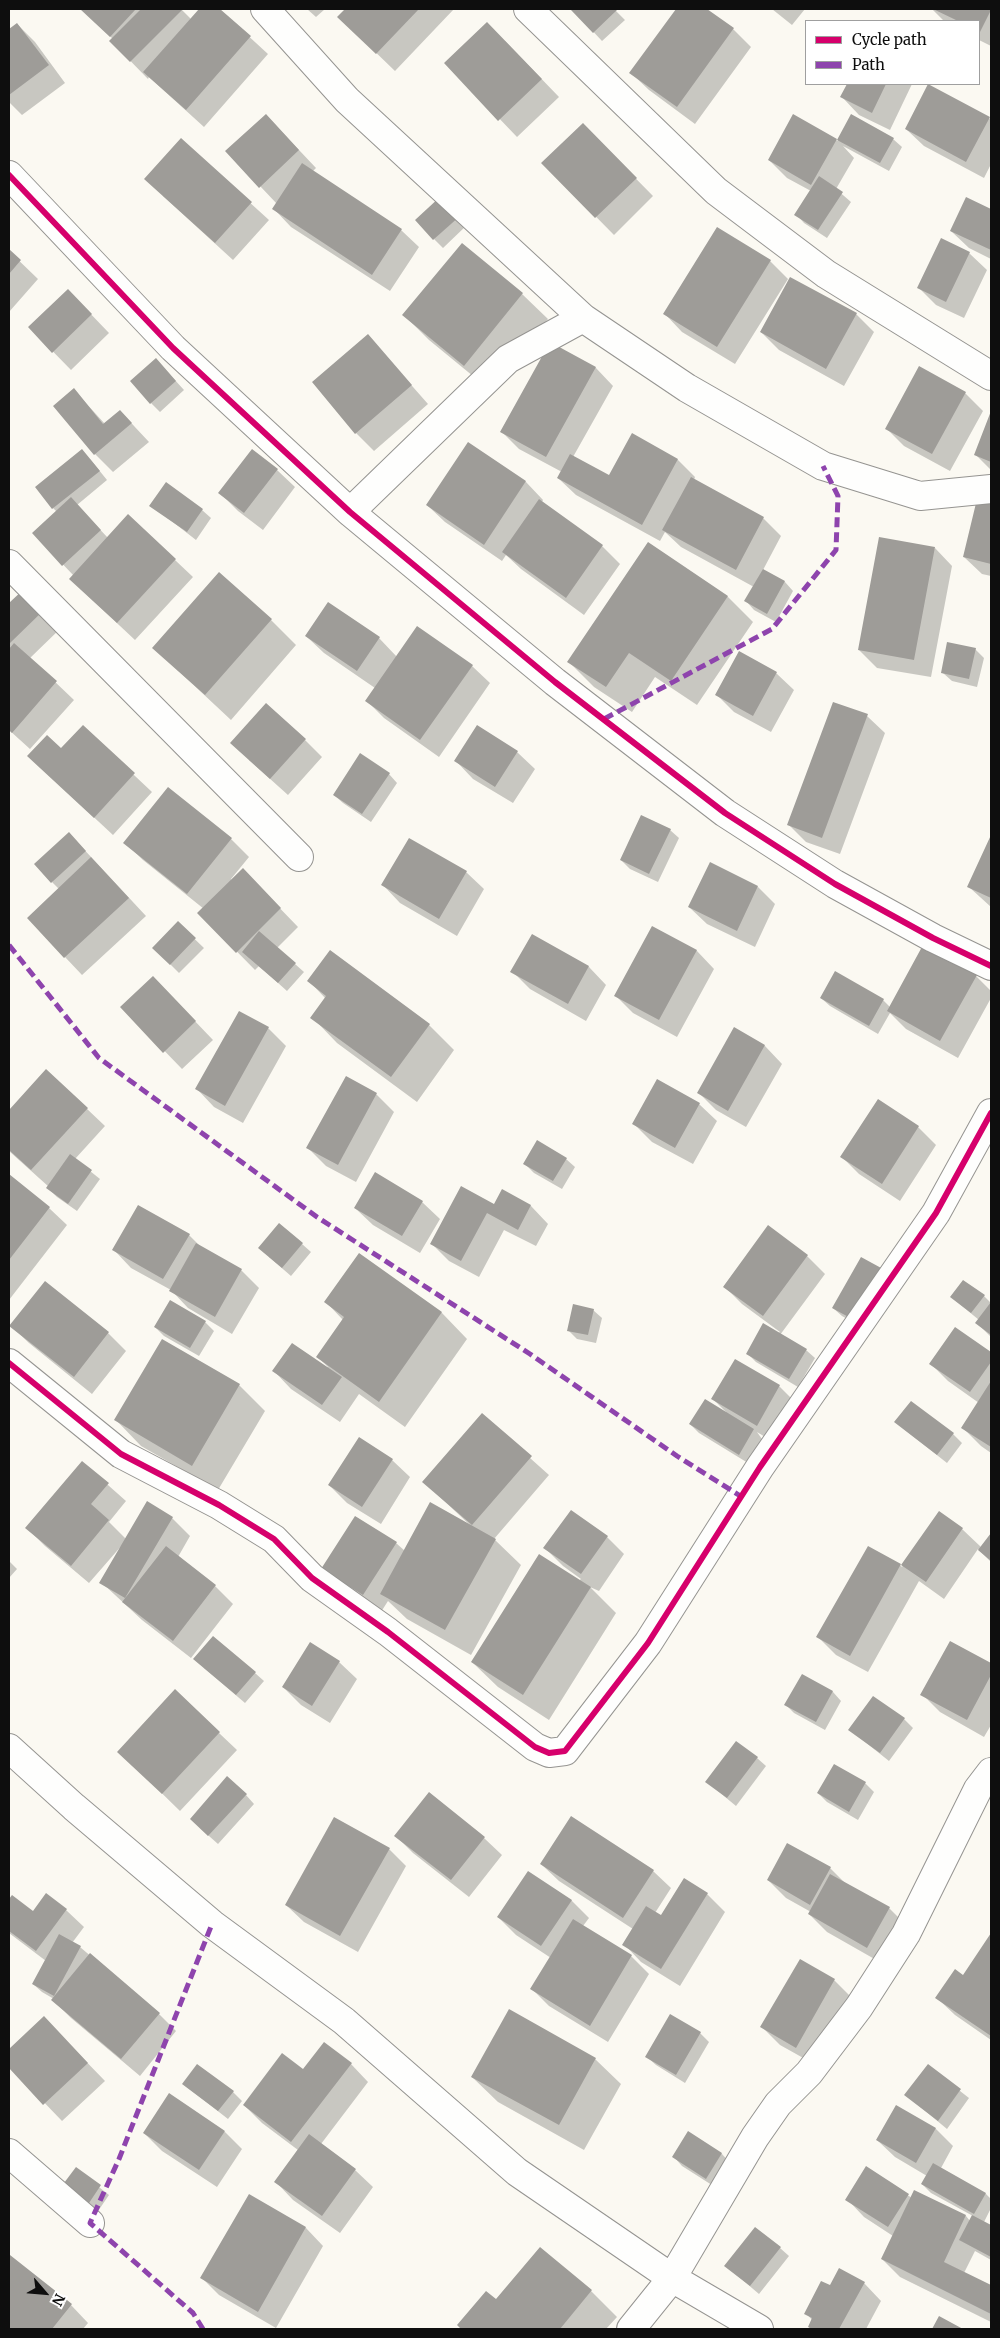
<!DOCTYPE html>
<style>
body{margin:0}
#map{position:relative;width:1000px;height:2338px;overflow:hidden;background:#fbf9f2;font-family:Merriweather,serif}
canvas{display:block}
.frame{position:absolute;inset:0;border:10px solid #0e0e0e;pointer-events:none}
.legend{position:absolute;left:805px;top:20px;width:175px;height:65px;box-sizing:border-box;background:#fff;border:1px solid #9f9f9f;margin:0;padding:6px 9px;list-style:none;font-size:15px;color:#0e0e0e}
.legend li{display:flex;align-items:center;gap:10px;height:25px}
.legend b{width:25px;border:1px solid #9f9f9f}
.north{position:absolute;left:20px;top:2268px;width:50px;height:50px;-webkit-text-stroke:4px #fff;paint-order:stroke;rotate:117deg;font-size:14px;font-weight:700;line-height:20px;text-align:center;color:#0e0e0e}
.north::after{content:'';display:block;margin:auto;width:18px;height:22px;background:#0e0e0e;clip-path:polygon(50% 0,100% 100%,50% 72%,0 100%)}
</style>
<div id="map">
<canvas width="1000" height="2338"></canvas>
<div class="frame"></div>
<ul class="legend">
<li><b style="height:6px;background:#d6006c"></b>Cycle path</li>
<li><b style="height:6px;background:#8e44ad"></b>Path</li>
</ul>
<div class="north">N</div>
</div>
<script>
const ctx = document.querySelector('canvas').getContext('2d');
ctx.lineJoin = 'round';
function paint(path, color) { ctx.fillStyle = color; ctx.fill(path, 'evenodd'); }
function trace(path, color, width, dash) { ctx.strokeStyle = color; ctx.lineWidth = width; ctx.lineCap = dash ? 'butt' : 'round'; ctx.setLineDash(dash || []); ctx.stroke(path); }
const shadow = new Path2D(`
 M81 9H181L191 19 200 9H219L268 54 204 127 149 77 148 79 111 41 113 39Z
 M307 9H325L316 17Z
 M347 9H454L395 71 339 17Z
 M572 9H614L625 20 602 41Z
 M677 9H705L733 29 751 47 695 124 649 90 631 73Z
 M772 9H805L792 25Z
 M932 9H991V46L979 40V21H944Z
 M17 24 35 42 65 83 22 115 9 102V31Z
 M505 41 559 97 517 137 446 63Z
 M848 84H912L890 130 859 115 842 97Z
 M266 115 316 168 312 172 401 230 419 247 390 291 291 227 274 209 277 204 227 151Z
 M851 116 893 139 902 147 889 171 843 146 854 158 836 189 851 202 827 238 804 223 796 214 811 191 787 178 769 160 836 140 838 141Z
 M989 118 991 120V164L984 178 924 146 906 129Z
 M583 125 653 196 614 235 543 163Z
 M181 140 269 220 233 260 163 196Z
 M966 199 991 210V259L969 248 951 231Z
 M450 206 467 225 443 248 434 239Z
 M9 251 38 279 9 312Z
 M969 253 987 270 964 318 936 305 919 288Z
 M770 261 788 279 735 364 682 332 665 314Z
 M522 294 548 319 490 390 429 340 404 315Z
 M85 308 109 333 71 370 29 327Z
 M856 314 874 332 844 386 779 350 761 332Z
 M368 336 428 404 374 451 356 433Z
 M551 343 596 368 613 386 573 457 609 477 633 435 678 460 695 477 694 480 763 518 781 536 763 570 785 582 793 591 776 622 754 610 746 601 754 587 681 547 665 532 660 541 576 495 558 478 562 472 519 449 501 431Z
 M164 368 184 390 160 412 151 403Z
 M920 368 965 393 983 411 950 471 904 446 887 429Z
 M74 390 105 424 120 411 149 442 113 472 95 454 55 406Z
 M991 414V470L976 455Z
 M468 444 526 482 543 500 542 502 602 546 620 564 584 615 521 569 506 555 502 561 445 522 427 505Z
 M90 459 107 480 77 505 108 538 175 560 193 577 135 640 88 596 74 576 34 534 57 512 53 508Z
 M277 470 295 487 263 530 238 511 220 493Z
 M978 501 991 504V576L982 574 964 557Z
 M151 505 202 510 211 518 196 540Z
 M649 544 728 597 753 622 697 705 655 677 632 712 594 687 569 662Z
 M935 548 952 566 931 677 877 668 859 650Z
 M24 591 61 628 30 658 74 700 30 749 9 730V605Z
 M271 620 296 645 231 720 154 648Z
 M306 636 379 638 397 657 472 666 490 683 439 757 384 718 367 701 375 688 324 653Z
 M975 649 984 658 977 687 952 681 943 673Z
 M776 673 794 690 771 732 734 712 717 695Z
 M867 716 885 733 840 854 806 842 789 825Z
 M83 727 152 792 113 835 28 756 61 750Z
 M305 740 322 757 288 795 249 760Z
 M517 752 535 769 513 803 473 779 456 761Z
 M389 774 397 783 371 822 343 803 334 795Z
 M168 789 231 839 249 857 231 879 232 881 243 870 298 927 277 948 304 972 287 991 259 966 255 970 199 913 204 909 143 860 125 843Z
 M670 830 679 838 658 882 630 869 621 860Z
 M991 838V907L969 887Z
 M78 843 146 916 82 975 65 957 59 889 52 882Z
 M466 872 484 889 457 936 400 903 383 885Z
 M758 887 775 904 755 947 707 924 689 907Z
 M178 923 204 948 179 973 154 948Z
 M653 927 697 951 714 969 677 1037 633 1013 616 996Z
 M532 935 589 967 606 985 586 1021 530 989 512 971Z
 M976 976 991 991V998L958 1058 906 1029 890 1013 878 1034 830 1006 821 998 883 1000 890 1007Z
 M309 981 429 1025 454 1050 417 1102 337 1043 312 1017 326 999Z
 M170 995 213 1040 182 1069 122 1007Z
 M268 1028 286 1046 243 1123 214 1107 197 1089Z
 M734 1028 765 1046 782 1064 746 1127 716 1110 699 1093Z
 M46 1070 105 1126 75 1159 100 1179 77 1211 57 1197 48 1188 49 1187 9 1151V1111Z
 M346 1077 376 1094 394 1112 356 1182 326 1166 308 1148Z
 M878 1100 918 1127 936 1145 900 1201 859 1174 842 1157Z
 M699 1104 717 1121 693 1164 652 1142 634 1124Z
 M566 1159 575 1167 562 1189 534 1173 525 1164Z
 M9 1175 49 1208 67 1225 9 1300Z
 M503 1191 531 1206 548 1224 536 1246 504 1230 479 1277 449 1261 432 1244 494 1206Z
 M422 1202 440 1219 420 1253 373 1225 355 1208Z
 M768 1227 807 1256 825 1274 780 1335 806 1350 815 1358 798 1387 756 1362 747 1353 780 1332 742 1304 724 1286Z
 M189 1235 201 1247 241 1270 259 1288 232 1334 188 1308 171 1290 131 1268 114 1250Z
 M302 1244 311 1252 291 1276 269 1257Z
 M359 1255 442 1313 467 1339 405 1427 359 1394 340 1422 291 1389 274 1371 328 1367 318 1357 343 1320 326 1302Z
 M861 1258 863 1328 842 1316 833 1308Z
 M45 1283 108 1333 126 1351 92 1394 29 1343 11 1326Z
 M984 1296 991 1303V1337L977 1323 979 1320 951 1297Z
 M593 1310 602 1318 596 1343 577 1339 568 1330Z
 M205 1322 214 1331 199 1356 164 1336 155 1327Z
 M955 1328 991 1354V1453L981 1446 963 1428 979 1403 948 1381 931 1364Z
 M162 1341 239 1385 265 1411 218 1490 141 1446 116 1420Z
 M779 1386 797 1404 775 1443 757 1432 762 1439 748 1463 699 1433 690 1424 726 1412 713 1399Z
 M482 1415 549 1475 494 1539 521 1565 471 1655 407 1619 388 1601 381 1612 323 1569 356 1517 396 1543 405 1551 471 1526 424 1482Z
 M905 1430 953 1434 962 1443 947 1463Z
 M392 1460 410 1477 381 1524 347 1503 329 1485Z
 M82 1462 126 1501 109 1522 126 1539 147 1503 172 1518 190 1536 178 1557 215 1586 233 1604 191 1658 142 1620 101 1582 123 1544 89 1583 45 1546 27 1528Z
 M939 1512 962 1529 981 1547 991 1535V1562L978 1549 944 1599 919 1581 868 1672 836 1655 818 1637 900 1565 902 1567Z
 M607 1537 624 1554 599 1591 590 1587 616 1613 549 1720 498 1687 472 1662 581 1579 563 1566 545 1548Z
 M9 1561 17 1569 9 1578Z
 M951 1642 991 1664V1725L984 1737 940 1712 922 1694Z
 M339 1662 357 1679 330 1723 301 1705 283 1687Z
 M204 1668 255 1673 264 1681 245 1703Z
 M803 1676 833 1692 841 1701 825 1730 794 1713 786 1705Z
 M904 1719 913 1728 889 1761 850 1730Z
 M219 1733 237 1750 180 1811 137 1769Z
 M757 1758 766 1766 736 1806 707 1782Z
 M834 1766 865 1783 874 1792 858 1820 827 1802 818 1793Z
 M429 1794 484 1838 502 1855 469 1897 413 1853 396 1836Z
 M246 1795 254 1804 218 1844 200 1828Z
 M389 1849 406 1866 358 1952 304 1922 286 1905Z
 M541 1864 653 1871 671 1888 655 1913 661 1916 684 1879 707 1894 725 1912 680 1986 641 1962 624 1944 633 1929 559 1881Z
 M830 1868 846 1884 889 1908 907 1926 885 1965 827 1932 809 1914 811 1912 786 1898 768 1880Z
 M12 1897 33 1913 66 1910 84 1927 72 1943 80 1947 159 2014 176 2031 140 2076 71 2018 53 2000 54 1999 42 1992 33 1984 46 1961 9 1933V1901Z
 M571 1900 589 1918 583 1926 631 1956 649 1974 608 2042 549 2006 532 1989 551 1958 516 1935 498 1917Z
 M991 1935V2040L955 2015 937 1998 963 1976Z
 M834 1980 852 1998 814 2064 780 2045 762 2027Z
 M44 2018 105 2081 62 2121 9 2066V2051Z
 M700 2033 709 2042 685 2083 656 2065 647 2057Z
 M595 2059 621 2084 584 2150 498 2102 472 2077Z
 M351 2064 368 2082 321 2144 355 2170 373 2187 340 2233 293 2200 276 2182 298 2150 262 2123 244 2105 304 2071Z
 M928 2066 969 2098 947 2129 906 2095Z
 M183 2084 233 2092 242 2101 228 2119Z
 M896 2106 936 2129 953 2146 941 2168 986 2194 991 2199V2208L984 2222 991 2226V2260L975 2251 964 2273 991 2287V2322L900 2277 882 2259 893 2236 864 2217 847 2199 866 2168 912 2198 915 2191 966 2216 970 2221 973 2216 931 2193 922 2184 927 2176 895 2157 877 2140Z
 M225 2132 242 2149 217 2187 162 2151 144 2133Z
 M689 2133 722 2154 730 2163 715 2187 682 2166 674 2157Z
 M76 2169 109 2195 96 2214 72 2196Z
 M249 2195 306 2228 323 2246 276 2328 219 2295 202 2278Z
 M540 2248 591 2291 617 2317 606 2329H462L459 2325 496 2301Z
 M780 2248 789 2256 759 2294 726 2266Z
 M10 2257 71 2305 88 2323 83 2329H9V2259Z
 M864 2283 881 2301 866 2329H812L809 2327 812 2320 806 2313 830 2287Z`);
const building = new Path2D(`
 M80 9H136L110 37Z
 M141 9H183L130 62 109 41Z
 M199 9H220L251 36 186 110 143 72Z
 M345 9H419L376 54 337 17Z
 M572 9H616L617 10 593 33 571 10Z
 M676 9H707L734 28 677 107 629 73Z
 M933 9H991V10L980 32 979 21H958Z
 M487 22 542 79 498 121 444 63Z
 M17 23 49 65 9 95V29Z
 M847 84H886L872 113 840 97Z
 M928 84 990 117 966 162 905 129Z
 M266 114 299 150 259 188 225 151Z
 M793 114 837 139 811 185 768 160Z
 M851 114 894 138 880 163 837 140Z
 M583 123 637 178 595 218 541 163Z
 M181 138 252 202 215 243 144 179Z
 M302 163 402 229 372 275 272 209Z
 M819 176 843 192 818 230 794 215Z
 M441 196 460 216 433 240 415 220Z
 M966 197 991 209V250L950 231Z
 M717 227 771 260 717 347 663 314Z
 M941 238 970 252 946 302 917 288Z
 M462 243 523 293 464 366 402 315Z
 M9 249 21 260 9 274Z
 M790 277 857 313 826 369 760 332Z
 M68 289 92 314 52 353 28 327Z
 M368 334 412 385 355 434 312 382Z
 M550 342 596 367 546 457 500 432Z
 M156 358 176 381 150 404 130 381Z
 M919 366 966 392 932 454 885 429Z
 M74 388 103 424 120 410 132 423 94 455 53 406Z
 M991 411V462L974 455Z
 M632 433 678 459 642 525 557 478 570 454 609 475Z
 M468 442 526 481 484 545 426 505Z
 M82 449 100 471 52 509 35 487Z
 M252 449 278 469 244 513 218 493Z
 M691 477 764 517 736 570 662 530Z
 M166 482 203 509 187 532 149 506Z
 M71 497 101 530 62 566 32 533Z
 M539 499 603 545 566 598 502 552Z
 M977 499 991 503V564L963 557Z
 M128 514 176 559 117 623 69 579Z
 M879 537 935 547 914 660 858 650Z
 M648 542 728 596 671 681 629 653 606 687 567 662Z
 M763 569 785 581 767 614 744 601Z
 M219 572 272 619 205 695 152 648Z
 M24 589 44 610 9 644V603Z
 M328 602 380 637 357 671 305 636Z
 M417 626 473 665 420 740 365 701Z
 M947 642 976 648 969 679 941 673Z
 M14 643 57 681 12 733 9 730V649Z
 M739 651 777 672 753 716 715 695Z
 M833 702 868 714 822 838 787 825Z
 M266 703 306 739 270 779 230 743Z
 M83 725 135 773 94 818 27 756 47 735 61 748Z
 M477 725 518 751 495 787 454 761Z
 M360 753 390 773 362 814 333 795Z
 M168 787 232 838 187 894 123 843Z
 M641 815 671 829 649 874 620 860Z
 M69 832 86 851 51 883 34 864Z
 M991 835V898L967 887Z
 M409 838 467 871 439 919 381 885Z
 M91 857 129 898 64 958 27 918Z
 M710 862 758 886 737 931 688 907Z
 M243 868 281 908 236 953 197 913Z
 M178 921 196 938 170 965 152 948Z
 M652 926 697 950 659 1020 614 996Z
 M259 931 296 963 278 983 242 952Z
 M532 934 589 966 568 1004 510 972Z
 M923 945 977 975 940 1041 887 1011Z
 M330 950 430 1024 391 1077 310 1018 326 996 307 981Z
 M835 971 884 999 869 1026 820 998Z
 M153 976 196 1021 163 1053 120 1007Z
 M239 1011 269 1027 225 1106 195 1089Z
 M734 1027 765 1045 728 1111 697 1093Z
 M46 1069 88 1108 31 1170 9 1150V1110Z
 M346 1076 377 1093 338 1165 306 1148Z
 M657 1079 700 1103 675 1148 632 1124Z
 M878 1099 919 1126 882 1184 840 1157Z
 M537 1140 567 1158 553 1181 523 1164Z
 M70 1154 92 1170 68 1204 46 1188Z
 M375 1172 423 1201 402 1236 354 1208Z
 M9 1174 50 1207 9 1260Z
 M461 1186 494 1204 502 1189 531 1205 518 1230 487 1213 461 1261 430 1244Z
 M138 1205 190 1234 163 1279 112 1250Z
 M279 1223 303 1243 282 1268 258 1248Z
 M768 1225 808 1255 763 1316 723 1287Z
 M196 1243 242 1269 215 1317 169 1291Z
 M359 1253 442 1312 379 1402 316 1357 344 1317 324 1302Z
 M861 1257 883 1269 854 1320 832 1308Z
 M963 1280 985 1295 971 1313 950 1297Z
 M45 1281 109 1332 74 1377 9 1326Z
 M170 1300 206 1321 190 1348 154 1327Z
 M991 1302V1335L975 1323Z
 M573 1304 594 1309 588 1335 567 1331Z
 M763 1323 807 1349 789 1379 746 1354Z
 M955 1327 991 1352V1362L970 1392 929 1364Z
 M162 1339 240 1384 192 1466 114 1420Z
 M292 1343 342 1377 322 1405 272 1371Z
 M735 1359 780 1385 757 1426 711 1399Z
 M991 1381V1447L961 1428Z
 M705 1399 754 1429 739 1455 689 1424Z
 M911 1401 954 1433 937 1455 894 1422Z
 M482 1413 532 1456 472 1525 422 1482Z
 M359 1437 393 1459 362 1507 328 1485Z
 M82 1461 109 1483 91 1504 109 1520 71 1566 25 1528Z
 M147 1501 173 1517 125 1598 99 1583Z
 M430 1502 496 1539 445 1630 380 1594Z
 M571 1510 608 1536 581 1574 543 1548Z
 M939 1511 963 1528 926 1582 901 1565Z
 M355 1516 397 1542 363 1595 321 1569Z
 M991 1533V1561L978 1550Z
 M166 1546 216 1585 173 1641 122 1602Z
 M868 1546 901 1564 850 1656 816 1637Z
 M539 1554 591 1587 523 1695 471 1662Z
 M213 1636 256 1672 236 1695 193 1659Z
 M950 1641 991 1663V1675L967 1720 920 1695Z
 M310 1642 340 1661 312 1706 282 1687Z
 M802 1674 833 1691 816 1722 784 1705Z
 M175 1689 220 1732 162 1794 117 1752Z
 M873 1696 905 1718 880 1753 848 1730Z
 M736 1741 758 1757 727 1798 705 1782Z
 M834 1764 866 1782 849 1812 817 1793Z
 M227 1776 247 1794 208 1836 190 1819Z
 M429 1792 485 1837 451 1880 394 1836Z
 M571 1816 654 1870 623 1918 540 1864Z
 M334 1817 390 1848 340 1936 285 1905Z
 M787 1843 831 1867 810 1905 767 1880Z
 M528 1871 572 1900 541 1946 497 1917Z
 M830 1874 890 1907 867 1948 808 1914Z
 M684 1878 708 1893 661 1969 622 1945 646 1906 661 1915Z
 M46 1893 67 1909 36 1951 9 1931V1899L12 1895 33 1911Z
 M573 1919 632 1955 590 2026 530 1989Z
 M991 1933V2036L935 1998 955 1969 963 1975Z
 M59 1934 81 1946 54 1996 32 1984Z
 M90 1953 160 2013 121 2059 51 2000Z
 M800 1959 835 1979 796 2048 760 2027Z
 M509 2009 596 2058 559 2125 471 2077Z
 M670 2014 701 2032 676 2075 645 2057Z
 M44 2016 88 2063 43 2105 9 2068V2049Z
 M324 2042 352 2063 291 2142 243 2105 282 2053 303 2069Z
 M197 2064 234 2091 218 2111 182 2084Z
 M928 2064 961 2089 938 2121 904 2095Z
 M169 2093 225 2131 199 2170 143 2133Z
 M896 2105 936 2128 916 2163 876 2140Z
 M688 2131 722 2153 706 2179 672 2157Z
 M309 2134 356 2169 322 2216 274 2182Z
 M933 2163 986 2193 974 2214 921 2184Z
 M866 2166 909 2194 888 2227 845 2200Z
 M76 2167 101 2185 87 2206 61 2187Z
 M914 2190 966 2215 944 2262 991 2285V2314L881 2259Z
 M249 2194 306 2227 258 2312 200 2278Z
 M972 2215 991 2225V2257L959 2240Z
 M755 2227 781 2247 750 2286 724 2266Z
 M540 2247 592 2290 560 2329H461L457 2325 486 2291 496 2299Z
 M10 2255 72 2304 52 2329H9Z
 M839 2268 865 2282 839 2329H812L808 2327 812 2318 804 2314 821 2281 830 2285Z
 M939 2316 963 2329H932Z`);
const street = new Path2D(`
 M265 9 347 100 583 318 687 388 823 466 920 496 991 489
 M528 9 716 191 826 274 991 376
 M9 175 173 348 350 512 555 682 725 813 835 884 933 938 991 966
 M350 512 508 359 583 318
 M9 564 299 857
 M9 1363 121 1454 219 1505 274 1539 312 1578 388 1632 535 1747 549 1753 565 1751 648 1643 760 1467 936 1213 991 1113
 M9 1748 74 1807 212 1924 344 2021 517 2172 672 2278 759 2329
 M9 2153 90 2223
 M631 2329 672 2278 755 2137 778 2104 809 2073 859 2007 906 1934 978 1789 991 1772`);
const quiet = new Path2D(`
 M604 719 772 629 836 550 838 496 823 466
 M9 945 99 1058 317 1217 530 1354 677 1456 742 1497
 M203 2329 193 2313 90 2223 119 2159 212 1924`);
const cycleway = new Path2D(`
 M9 175 173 348 350 512 555 682 725 813 835 884 933 938 991 966
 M9 1363 121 1454 219 1505 274 1539 312 1578 388 1632 535 1747 549 1753 565 1751 648 1643 760 1467 936 1213 991 1113`);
paint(shadow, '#0003');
paint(building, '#9e9c98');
trace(street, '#959491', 30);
trace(street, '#fefefd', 28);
trace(quiet, '#8e44ad', 5, [10, 5]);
trace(cycleway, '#d6006c', 6);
</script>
